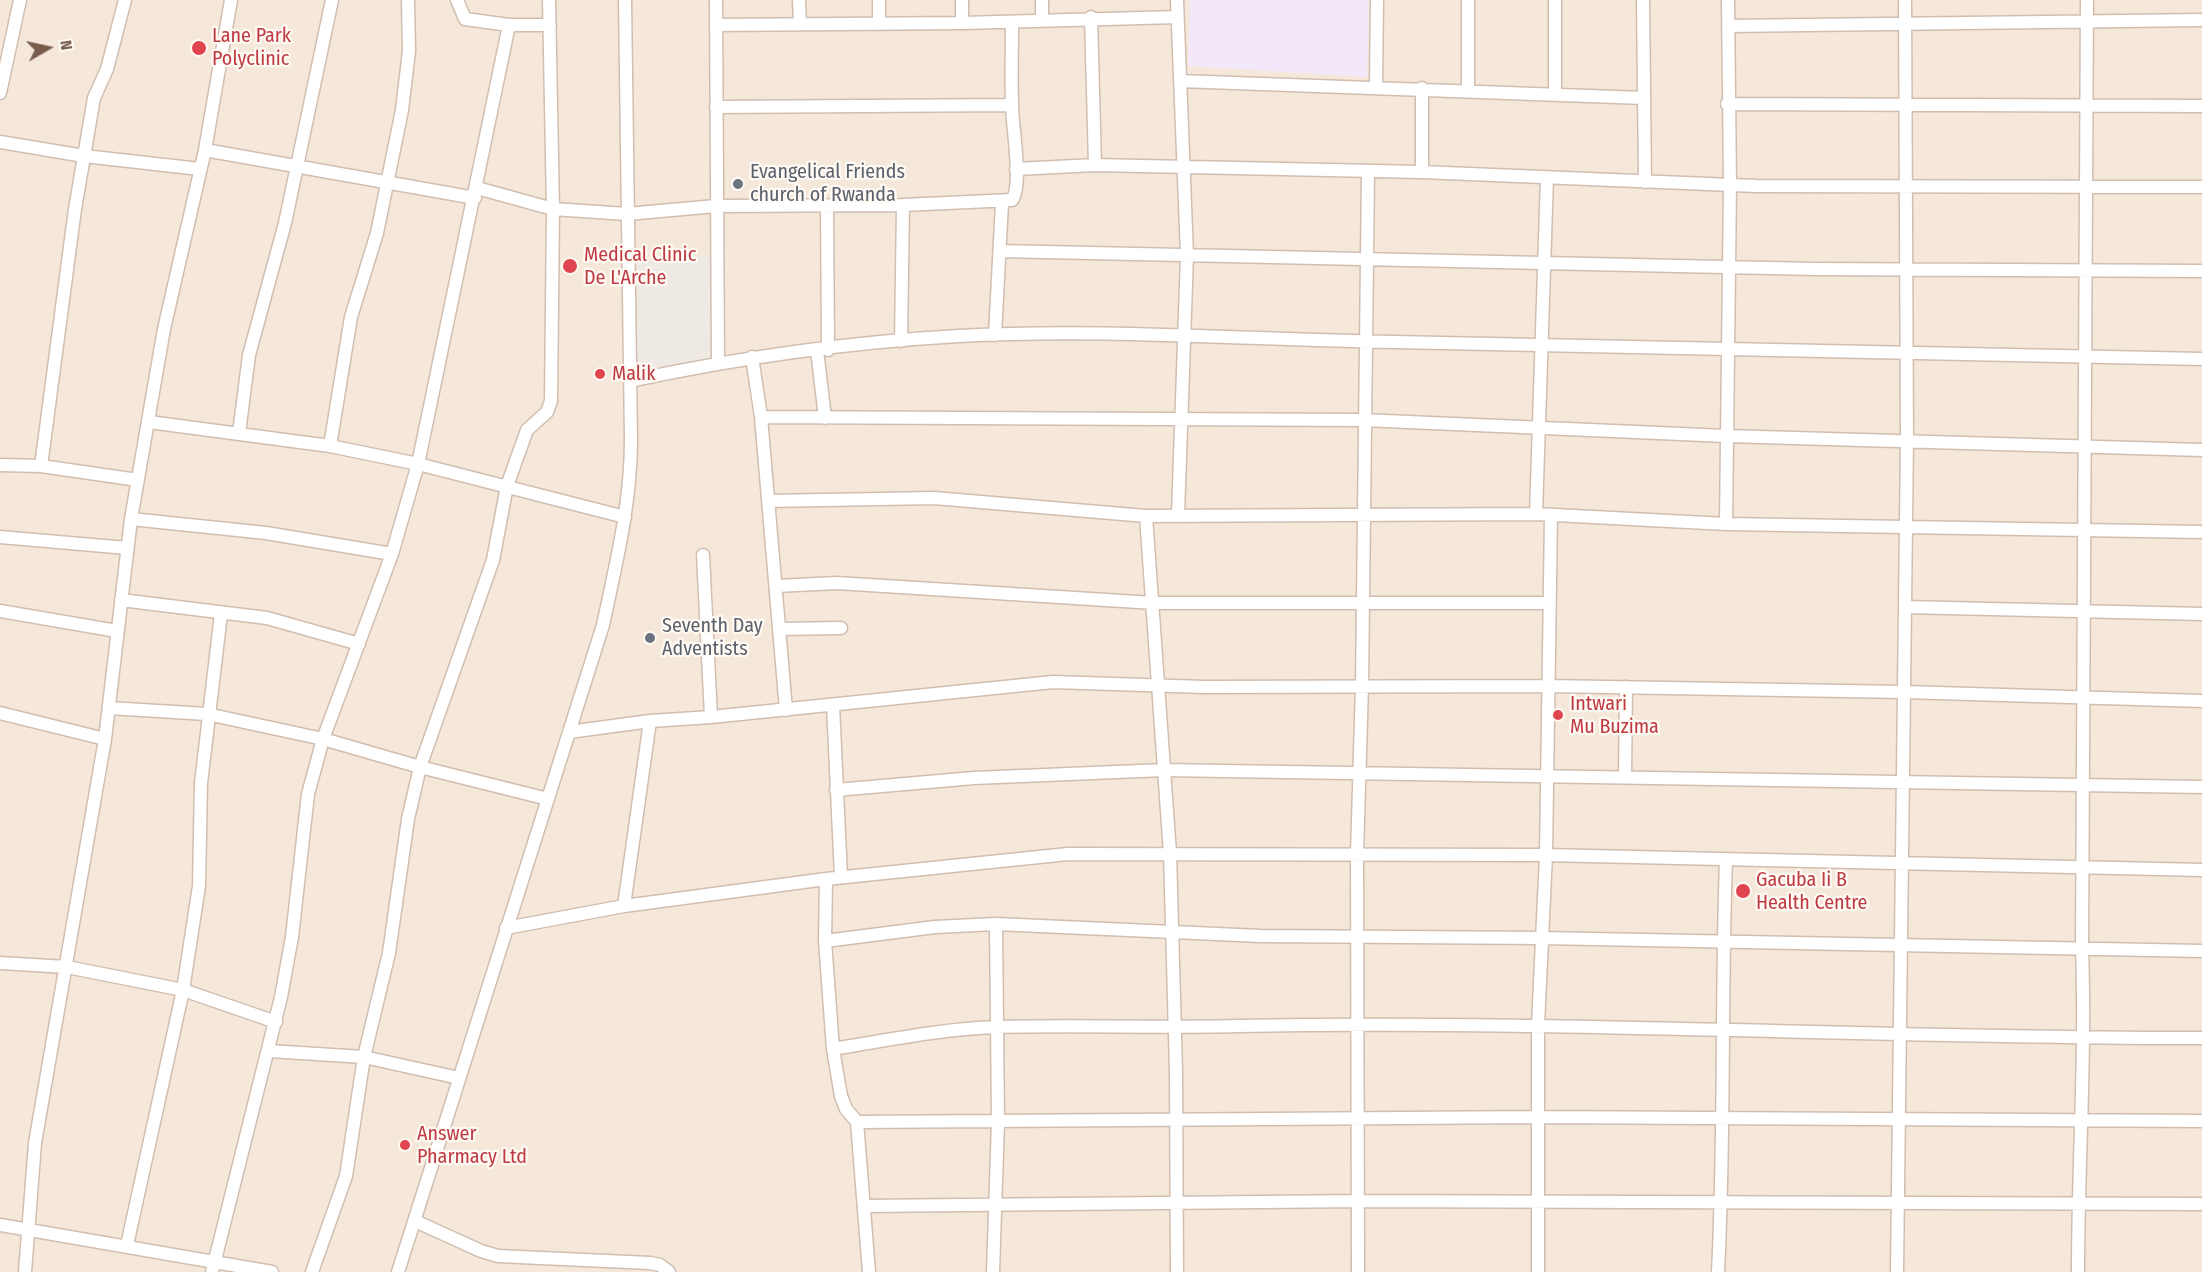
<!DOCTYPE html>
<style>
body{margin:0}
#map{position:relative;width:2202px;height:1272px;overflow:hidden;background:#fdf6ec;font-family:"Fira Sans Condensed",sans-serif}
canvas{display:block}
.north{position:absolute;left:18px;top:18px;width:60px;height:60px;-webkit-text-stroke:4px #fffaf3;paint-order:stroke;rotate:81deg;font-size:16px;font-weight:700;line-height:24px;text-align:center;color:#7a5c4d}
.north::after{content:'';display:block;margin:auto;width:21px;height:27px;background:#7a5c4d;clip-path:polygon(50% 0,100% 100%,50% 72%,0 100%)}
</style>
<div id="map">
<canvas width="2202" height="1272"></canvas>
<div class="north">N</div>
</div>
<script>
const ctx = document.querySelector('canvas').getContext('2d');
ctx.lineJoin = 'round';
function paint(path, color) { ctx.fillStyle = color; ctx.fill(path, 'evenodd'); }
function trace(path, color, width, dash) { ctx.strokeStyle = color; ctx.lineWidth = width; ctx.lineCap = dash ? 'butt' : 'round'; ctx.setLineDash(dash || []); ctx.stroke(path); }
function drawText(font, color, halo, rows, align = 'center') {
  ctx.font = font + ' "Fira Sans Condensed",sans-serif'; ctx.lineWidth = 4.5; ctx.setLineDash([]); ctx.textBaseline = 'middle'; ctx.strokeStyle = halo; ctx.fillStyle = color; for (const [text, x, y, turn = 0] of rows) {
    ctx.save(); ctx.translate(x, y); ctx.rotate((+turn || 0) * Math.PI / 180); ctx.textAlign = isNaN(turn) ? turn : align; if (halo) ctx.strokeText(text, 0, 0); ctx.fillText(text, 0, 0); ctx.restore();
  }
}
const residential = new Path2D(`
 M0 0H2202V1272H0Z`);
const industrial = new Path2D(`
 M712 255 713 358 636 370 633 264Z`);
const education = new Path2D(`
 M1190 0H1369L1367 77 1188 66Z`);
const minor = new Path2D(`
 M457 0 465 19 509 25
 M716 0 718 363
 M799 0 800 24
 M962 0V23
 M1042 0V19
 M1177 0 1187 255 1178 515
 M1468 0V90
 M1643 0 1645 182
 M1091 17 1095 165
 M879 24V0
 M716 25 962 23 1177 17
 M1728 26 2202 20
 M1180 81 1643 98
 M1376 86 1377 0
 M1422 88V172
 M0 93 20 0
 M1555 94V0
 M1727 104 2202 106
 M716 107 1012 105
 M0 142 84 156 200 169
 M205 150 475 198
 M1016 169 1095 165 1422 172 1756 186 2202 187
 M477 188 553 209 627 214 716 206 903 205 1012 200C1023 185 1012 126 1012 105 1011 77 1012 49 1012 22
 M827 206 828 350
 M1000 251 1814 269 2202 271
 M995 335 1002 203
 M901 341 903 205
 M817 350 825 418
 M752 357 761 417 786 710
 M630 381C737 358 851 342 959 336 1104 328 1250 340 1395 342 1664 347 1933 352 2202 359
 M761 417 1363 420 1726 436 2202 450
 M149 422 330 446 418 464 625 517
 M239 433 249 355 285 223 332 0
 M330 446 351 317 377 233 402 110 409 51 408 0
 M0 465 41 466 138 480
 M41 466 75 209 94 98 107 69 125 0
 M768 501 934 498 1146 516 1536 514 1726 524 2202 532
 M1536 514 1547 178
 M1146 516 1170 853 1176 1072 1177 1272
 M131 519 266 533 392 554
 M1726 524 1730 184 1728 0
 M0 537 127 548
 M703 555 711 717
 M776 586 837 583 1154 603H1550
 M121 600 267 618 359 644
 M1905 607 2202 614
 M0 611 117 631
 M779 629 841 628
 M833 705 841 877
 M109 708 207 714 323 739 420 767 548 799
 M0 713 105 739
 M569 732 650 721 711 717 1053 682 1205 687 1548 686 1904 692 2202 701
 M1625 777 1626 687
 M836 790 974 778 1164 770 2202 787
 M826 879 825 941 833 1049 841 1096 846 1109 857 1122 869 1272
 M624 906 650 721
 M506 928 624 906 826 879 1068 854 1546 855 2202 870
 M825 941 935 927 996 924 1261 936 1542 938 2202 951
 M0 963 67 967 183 990 276 1022
 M833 1049C888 1040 942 1029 997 1027 1077 1025 1158 1028 1238 1026 1559 1020 1881 1038 2202 1038
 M269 1051 364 1057 459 1078
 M857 1122 1539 1117 2202 1121
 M865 1206 1360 1201 2202 1204
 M415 1221 481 1251 498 1256 650 1263 660 1265 669 1272
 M0 1225 272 1272
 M127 1245 183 990 199 886 201 783 221 614
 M25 1272 35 1143 105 739 131 519 164 329 205 150 231 0
 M212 1272 281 997 292 937 308 794 323 739 392 554 418 464 509 25H550
 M312 1272 346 1176 364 1057 389 953 408 819 420 767 493 560 507 486 527 430 547 412 551 401 553 209 549 0
 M398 1272 603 625C616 564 631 503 631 440L625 0
 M993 1272 998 1122 996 924
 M1358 1272 1357 855 1362 686 1368 172
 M1538 1272V1025L1546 855 1551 515
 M1718 1272C1725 1135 1721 997 1726 859
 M1897 1272 1907 439 1905 0
 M2078 1272C2078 1164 2086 1056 2082 949L2087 0`);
const markers = [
 [199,48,8,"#e0444e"],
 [738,184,6,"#6b7280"],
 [570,266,8,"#e0444e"],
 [600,374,6,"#e0444e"],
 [650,638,6,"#6b7280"],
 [1558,715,6,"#e0444e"],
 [1743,891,8,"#e0444e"],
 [405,1145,6,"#e0444e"]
];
const healthNames = [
 ["Lane Park",212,36],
 ["Polyclinic",212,59],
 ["Medical Clinic",584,255],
 ["De L'Arche",584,278],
 ["Malik",612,374],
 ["Intwari",1570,704],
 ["Mu Buzima",1570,727],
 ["Gacuba Ii B",1756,880],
 ["Health Centre",1756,903],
 ["Answer",417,1134],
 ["Pharmacy Ltd",417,1157]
];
const worshipNames = [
 ["Evangelical Friends",750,172],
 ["church of Rwanda",750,195],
 ["Seventh Day",662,626],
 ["Adventists",662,649]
];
paint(residential, '#f5e8da');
paint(industrial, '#efe9e4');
paint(education, '#f3e8fa');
trace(minor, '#d1beb0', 15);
trace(minor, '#fff', 12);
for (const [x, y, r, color] of markers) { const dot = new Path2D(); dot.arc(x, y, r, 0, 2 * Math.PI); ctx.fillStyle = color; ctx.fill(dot); trace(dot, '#fffaf3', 2); }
drawText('20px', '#be3a42', '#fffaf3', healthNames, 'left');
drawText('20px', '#5b616d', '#fffaf3', worshipNames, 'left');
</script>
